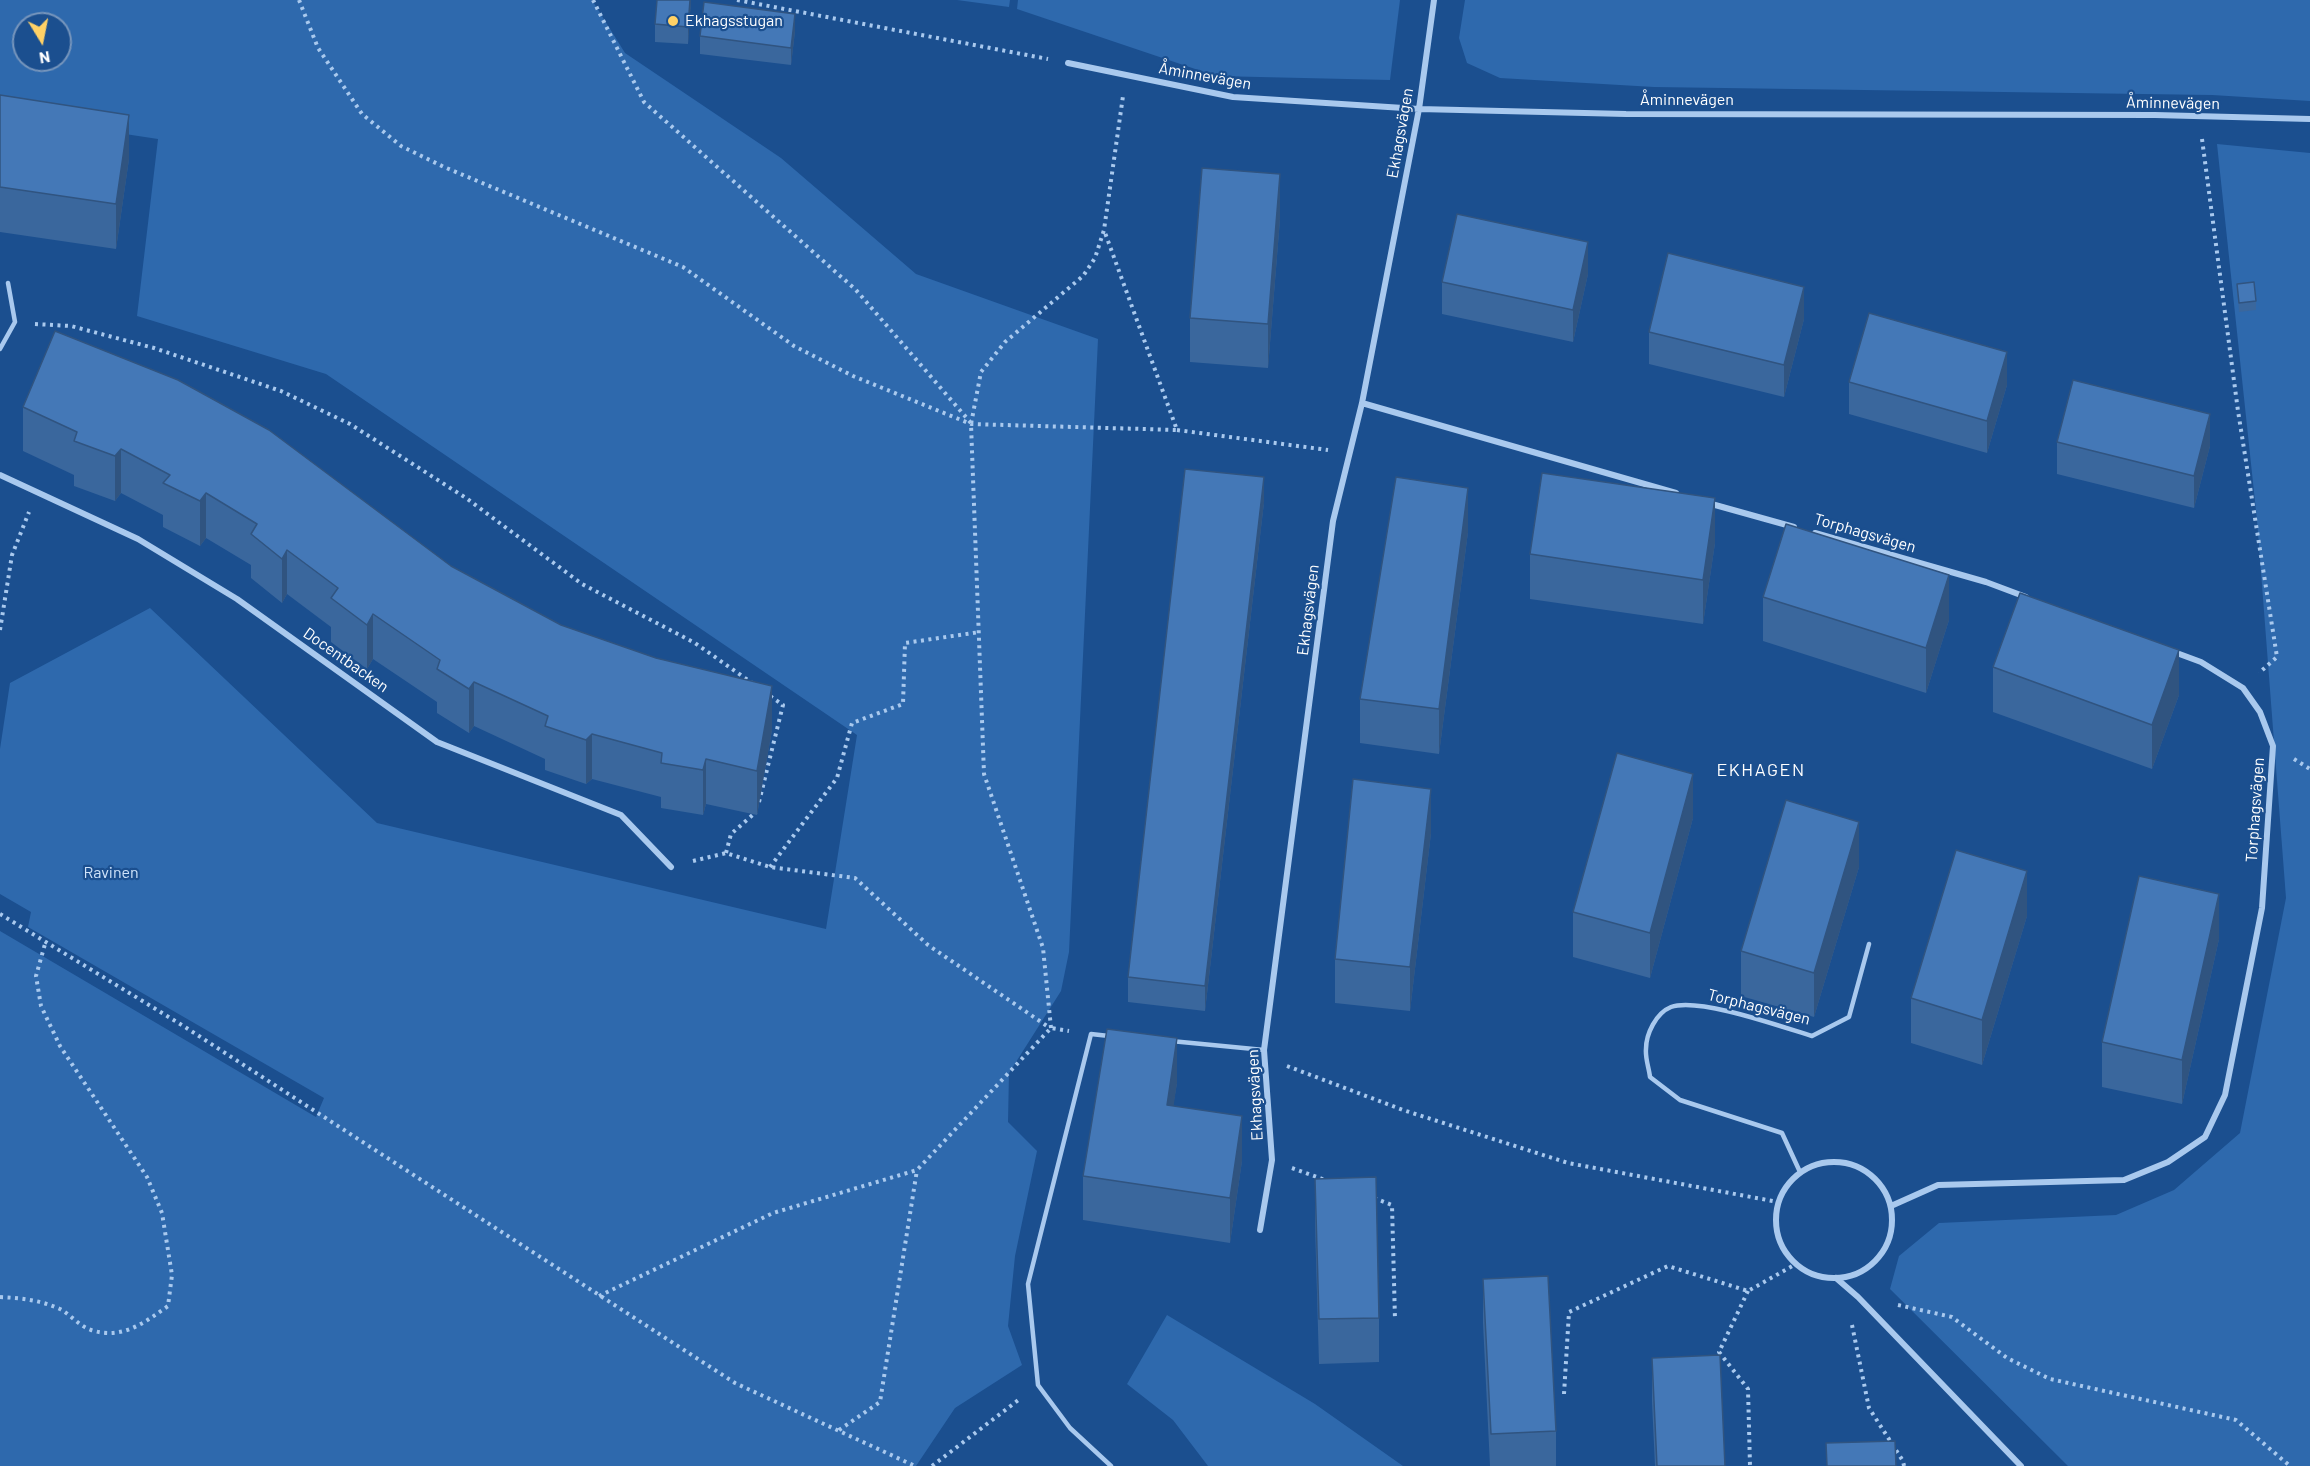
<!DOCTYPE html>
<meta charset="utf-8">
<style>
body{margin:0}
#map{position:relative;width:2310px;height:1466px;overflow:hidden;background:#1b4f8f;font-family:Barlow,sans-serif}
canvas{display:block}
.north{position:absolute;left:12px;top:12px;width:60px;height:60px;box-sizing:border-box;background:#1b4f8f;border:2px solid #7695bc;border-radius:50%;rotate:170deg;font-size:16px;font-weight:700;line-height:24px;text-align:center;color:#fff}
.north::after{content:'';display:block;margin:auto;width:21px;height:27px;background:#ffd166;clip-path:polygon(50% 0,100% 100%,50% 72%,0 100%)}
</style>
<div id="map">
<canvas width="2310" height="1466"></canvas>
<div class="north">N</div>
</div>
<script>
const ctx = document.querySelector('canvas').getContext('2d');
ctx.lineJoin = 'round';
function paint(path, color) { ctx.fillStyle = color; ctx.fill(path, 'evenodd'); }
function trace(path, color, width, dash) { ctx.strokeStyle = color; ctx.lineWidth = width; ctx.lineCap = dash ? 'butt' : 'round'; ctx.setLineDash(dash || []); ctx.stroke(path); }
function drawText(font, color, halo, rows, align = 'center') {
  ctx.font = font + ' Barlow,sans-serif'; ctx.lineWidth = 4.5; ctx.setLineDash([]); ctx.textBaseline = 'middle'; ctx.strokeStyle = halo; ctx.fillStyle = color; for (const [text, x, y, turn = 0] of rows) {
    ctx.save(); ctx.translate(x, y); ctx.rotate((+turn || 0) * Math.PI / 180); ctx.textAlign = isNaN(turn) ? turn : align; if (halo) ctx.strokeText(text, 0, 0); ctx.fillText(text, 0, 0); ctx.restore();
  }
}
const green = new Path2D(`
 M0 0H592L625 53 781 158 916 274 1098 339 1069 952 1061 991 1009 1073 1008 1122 1037 1151 1015 1256 1008 1326 1022 1365 955 1408 916 1466H0V931L316 1117 324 1098 28 927 31 912 0 894V749L10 683 150 608 377 823 826 929 857 735 326 374 137 316 158 139 0 115ZM24 24H60V60H24Z
 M957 0H1010L1009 7Z
 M1018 0H1400L1390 80 1216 76 1017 9Z
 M1465 0H2310V101L2212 95 1654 87 1500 78 1467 63 1459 38Z
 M2217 144 2310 153V1466H2068L1890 1289 1899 1256 1939 1223 2116 1215 2174 1190 2240 1133 2286 898 2257 520Z
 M1167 1315 1315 1404 1403 1466H1208L1173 1420 1127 1384Z`);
const path = new Path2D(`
 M299 0 318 48 362 114 401 146 444 167 683 267 794 346 853 376 971 424 1177 430 1104 230
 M593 0 644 102 856 290 971 423
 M737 0 1048 59
 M2202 139 2238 411 2277 657 2259 673
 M35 324 71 326 154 348 281 391 350 424 466 498 582 584 695 643 752 683
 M1177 430 1328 450
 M0 630 12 555 29 512
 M2294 759 2310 769
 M759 802 783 705 770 696
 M726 853 731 834 756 812
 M693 861 726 853 770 867 855 878 928 945 1050 1028
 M770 867 837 778 852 723 903 704 905 643 980 632
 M0 914 185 1027 735 1383 915 1466
 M1051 1028 1043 948 984 774 971 424 981 372 1005 342 1083 276 1095 258 1104 230 1123 96
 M1287 1066 1403 1110 1568 1163 1778 1202
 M1292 1168 1325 1180
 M1374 1198 1392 1205 1395 1320
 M1748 1291 1719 1352 1748 1389 1750 1466
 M599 1296 773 1213 917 1170 1051 1028 1069 1031
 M0 1297C21 1298 40 1300 60 1309 70 1314 79 1326 91 1330 122 1340 144 1323 168 1306L172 1275 162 1213 147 1177 60 1046 41 1006 36 976 45 944
 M1898 1305 1952 1317 2007 1358 2050 1379 2236 1420 2290 1466
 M1852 1325 1869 1408 1903 1461 1904 1466
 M1564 1394 1569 1312 1668 1266 1748 1291 1796 1264
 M839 1430 880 1402 917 1170
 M932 1466 1021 1398`);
const lane = new Path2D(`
 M0 349 15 322 8 283
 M1109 1036 1091 1034 1028 1284 1038 1385 1070 1428 1111 1466
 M1171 1041 1264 1050
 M1800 1172 1782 1133 1680 1100 1650 1077C1649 1068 1645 1058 1646 1049 1646 1034 1656 1013 1671 1007 1699 997 1782 1027 1812 1036L1849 1017 1869 944`);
const street = new Path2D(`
 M1068 63 1233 97 1419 109 1626 114 2155 115 2310 119
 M1362 403 1676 493
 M0 475 138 539 237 599 437 742 621 815 671 867
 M1708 503 1794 527
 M1815 533 1986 582 2026 597
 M1776 1220a58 58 0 1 1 116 0a58 58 0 1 1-116 0Z
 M1891 1206 1938 1185 2124 1180 2168 1162 2205 1137 2225 1095 2262 908 2273 746 2260 712 2243 688 2201 662 2174 652
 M1260 1230 1272 1160 1264 1050 1333 521 1362 403 1419 109 1434 0
 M1836 1278 1858 1297 2021 1466`);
const wall = new Path2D(`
 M657 0H691L688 44 655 42V24Z
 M795 31 791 65 700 54V36Z
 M0 95 129 159 116 249 0 232Z
 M1280 219 1268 368 1190 362V318Z
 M1588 274 1573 342 1442 314V282Z
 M2237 284 2256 301V310L2239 312Z
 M1804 319 1784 397 1649 364V332Z
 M1849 382 2007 385 1987 453 1849 414Z
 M23 407 451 566 561 625 772 730 757 815 706 804 703 815 661 808V797L592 779 586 784 545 770V759L474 726 469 733 437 713V702L373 659 367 669 331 642V627L287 594 282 603 251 578V565L206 538 200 546 163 527V515L121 493 115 501 74 486V475L23 451Z
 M2057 442 2210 446 2194 508 2057 474Z
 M1264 502 1205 1011 1128 1002V977Z
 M1468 532 1439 754 1360 743V699Z
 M1715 543 1703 624 1530 599V554Z
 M1763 597 1949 620 1926 693 1763 641Z
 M1993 667 2179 695 2152 769 1993 712Z
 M1693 818 1650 978 1573 957V912Z
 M1431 833 1410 1011 1335 1003V959Z
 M1859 867 1814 1017 1741 996V951Z
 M2027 916 1982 1065 1911 1043V998Z
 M2219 939 2182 1104 2102 1087V1042Z
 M1177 1083 1173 1106 1242 1161 1230 1243 1083 1220V1176Z
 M1315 1179 1379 1318V1362L1319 1364 1315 1224Z
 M1483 1279 1556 1431V1466H1490L1483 1323Z
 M1652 1358 1725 1466H1655L1652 1402Z`);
const shadedWall = new Path2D(`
 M690 0H691L688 44V27Z
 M795 14V31L791 65V48Z
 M129 115V159L116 249V204Z
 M1280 174V219L1268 368V324Z
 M1588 242V274L1573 342V310Z
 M1804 287V319L1784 397V365Z
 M2007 352V385L1987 453V421Z
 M2210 414V446L2194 508V476Z
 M121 449V493L115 501V456Z
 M1264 477V502L1205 1011V986Z
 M1468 488V532L1439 754V709Z
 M206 493V538L200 546V501Z
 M1715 498V543L1703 624V580Z
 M287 550V594L282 603V559Z
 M1949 575V620L1926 693V648Z
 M373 614V659L367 669V625Z
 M2179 650V695L2152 769V725Z
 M474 682V726L469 733V689Z
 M772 686V730L757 815V771Z
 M592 734V779L586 784V740Z
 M706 759V804L703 815V770Z
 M1693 774V818L1650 978V933Z
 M1431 789V833L1410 1011V967Z
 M1859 822V867L1814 1017V973Z
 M2027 871V916L1982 1065V1020Z
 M2219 894V939L2182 1104V1060Z
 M1177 1038V1083L1167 1150V1105Z
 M1242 1116V1161L1230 1243V1198Z`);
const building = new Path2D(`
 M657 0H690L688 27 655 24Z
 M704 2 795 14 791 48 700 36Z
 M0 95 129 115 116 204 0 187Z
 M1202 168 1280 174 1268 324 1190 318Z
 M1457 214 1588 242 1573 310 1442 282Z
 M1668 253 1804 287 1784 365 1649 332Z
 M2254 282 2256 301 2239 303 2237 284Z
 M1869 313 2007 352 1987 421 1849 382Z
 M55 331 178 380 269 430 451 566 561 625 656 658 772 686 757 771 706 759 703 770 661 763 662 753 592 734 586 740 545 726 548 716 474 682 469 689 437 669 440 660 373 614 367 625 331 598 338 588 287 550 282 559 251 534 257 524 206 493 200 501 163 483 170 475 121 449 115 456 74 441 77 432 23 407Z
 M2073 380 2210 414 2194 476 2057 442Z
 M1185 469 1264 477 1205 986 1128 977Z
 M1542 473 1715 498 1703 580 1530 554Z
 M1396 477 1468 488 1439 709 1360 699Z
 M1786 524 1949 575 1926 648 1763 597Z
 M2020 593 2179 650 2152 725 1993 667Z
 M1617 753 1693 774 1650 933 1573 912Z
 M1353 779 1431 789 1410 967 1335 959Z
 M1786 800 1859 822 1814 973 1741 951Z
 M1956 850 2027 871 1982 1020 1911 998Z
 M2139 876 2219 894 2182 1060 2102 1042Z
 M1107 1029 1177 1038 1167 1105 1242 1116 1230 1198 1083 1176Z
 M1376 1177 1379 1318 1319 1319 1315 1179Z
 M1548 1276 1556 1431 1491 1434 1483 1279Z
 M1720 1355 1725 1466H1657L1652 1358Z
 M1895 1441 1896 1466H1827L1826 1443Z`);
const markers = [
 [673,21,6,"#ffd166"]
];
const poiNames = [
 ["Ekhagsstugan",685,21]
];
const streetNames = [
 ["Åminnevägen",1205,76,10],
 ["Åminnevägen",1687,100],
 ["Åminnevägen",2173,103,1],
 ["Ekhagsvägen",1400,133,-80],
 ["Torphagsvägen",1865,533,16],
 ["Ekhagsvägen",1308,610,-83],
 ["Docentbacken",346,660,35],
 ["Torphagsvägen",2255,810,-86],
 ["Torphagsvägen",1759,1007,14],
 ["Ekhagsvägen",1255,1095,-93]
];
const parkNames = [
 ["Ravinen",111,873]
];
const neighbourhoodNames = [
 ["EKHAGEN",1761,770]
];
paint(green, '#2e69ad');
trace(path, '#a9c9ee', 4, [3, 4.5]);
trace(lane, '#a9c9ee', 4.5);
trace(street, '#a9c9ee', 6);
paint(wall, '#3a679d');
paint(shadedWall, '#305480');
paint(building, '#4478b7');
trace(building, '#305480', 1.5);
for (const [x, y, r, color] of markers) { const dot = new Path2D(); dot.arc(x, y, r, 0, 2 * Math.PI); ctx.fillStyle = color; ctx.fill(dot); trace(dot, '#1b4f8f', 2); }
drawText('16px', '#fff', '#1b4f8f', poiNames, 'left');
drawText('16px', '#fff', '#1b4f8f', streetNames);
drawText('16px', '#cfe3fa', '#1b4f8f', parkNames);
ctx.letterSpacing = '1.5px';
drawText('18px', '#fff', '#1b4f8f', neighbourhoodNames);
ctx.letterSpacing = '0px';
</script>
